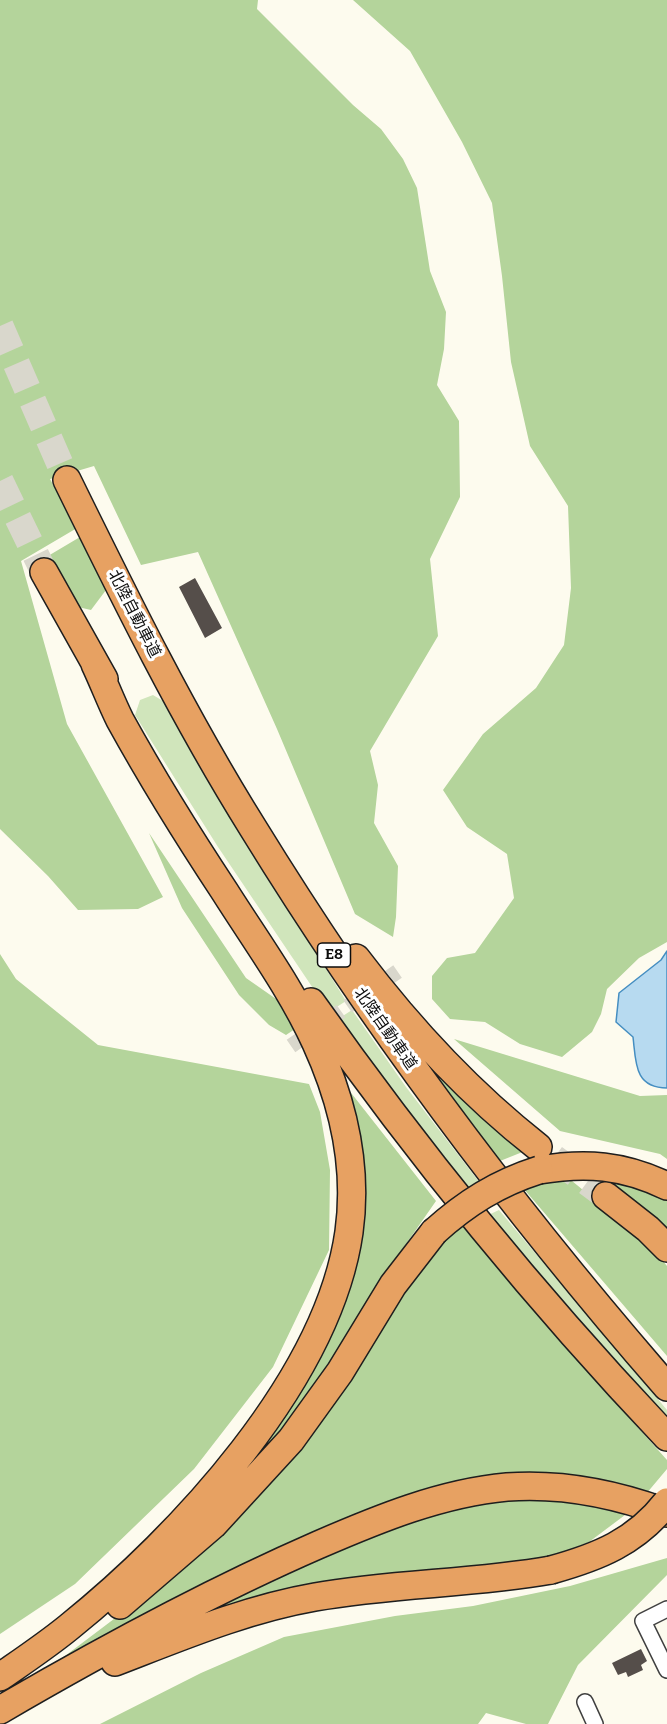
<!DOCTYPE html>
<meta charset="utf-8">
<style>
body{margin:0}
canvas{display:block;background:#fdfbee}
</style>
<canvas width="667" height="1724"></canvas>
<script>
const ctx = document.querySelector('canvas').getContext('2d');
ctx.lineJoin = 'round';
function paint(path, color) { ctx.fillStyle = color; ctx.fill(path, 'evenodd'); }
function trace(path, color, width, dash) { ctx.strokeStyle = color; ctx.lineWidth = width; ctx.lineCap = dash ? 'butt' : 'round'; ctx.setLineDash(dash || []); ctx.stroke(path); }
function drawText(font, color, halo, rows, align = 'center') {
  ctx.font = font + ' Bitter,"Noto Sans JP",serif'; ctx.lineWidth = 6; ctx.setLineDash([]); ctx.textBaseline = 'middle'; ctx.strokeStyle = halo; ctx.fillStyle = color; for (const [text, x, y, turn = 0] of rows) {
    ctx.save(); ctx.translate(x, y); ctx.rotate((+turn || 0) * Math.PI / 180); ctx.textAlign = isNaN(turn) ? turn : align; if (halo) ctx.strokeText(text, 0, 0); ctx.fillText(text, 0, 0); ctx.restore();
  }
}
const green = new Path2D(`
 M153 695 163 701 216 793 346 1001 329 1012 218 847 135 715 140 700Z
 M352 1010 406 1087 483 1187 467 1197 335 1021Z
 M499 1210 667 1410V1424L484 1217Z`);
const forest = new Path2D(`
 M0 0H258L257 9 353 105 381 129 403 159 417 188 430 271 446 312 444 349 437 385 459 421 460 497 430 559 438 636 370 751 378 785 374 823 398 866 396 917 393 937 355 914 277 729 198 552 141 565 94 466 50 479 77 528 21 561 67 724 163 897 138 909 78 910 48 876 0 829Z
 M353 0H667V942L639 958 607 989 601 1014 592 1032 562 1057 520 1044 485 1022 450 1019 432 999V976L447 958 475 953 514 898 507 854 467 827 443 790 483 734 536 688 564 645 571 588 568 506 530 446 511 362 502 276 492 203 462 142 410 51Z
 M80 537 106 590 91 610 78 607 48 556Z
 M149 833 246 978 279 1001 295 1029 286 1035 269 1025 239 995 182 908Z
 M0 954 16 979 98 1045 309 1084 320 1112 330 1170 329 1250 273 1367 194 1469 75 1584 0 1634Z
 M454 1039 640 1096 667 1095V1159L660 1154 560 1131Z
 M426 1056 530 1149 500 1161 437 1076Z
 M348 1089 436 1201 383 1277 327 1372 276 1439 225 1498 349 1274Z
 M566 1176 651 1246 667 1266V1356L523 1188Z
 M617 1182 667 1199V1230L626 1194 613 1187Z
 M463 1222 564 1345 667 1460V1469L646 1494 497 1478 53 1665 155 1588 427 1251Z
 M514 1496 633 1509 589 1542 549 1558 473 1567 171 1625 314 1556 450 1506Z
 M667 1558V1575L578 1665 548 1724H526L486 1713 478 1724H100L201 1673 284 1637 395 1616 473 1606 570 1586Z`);
const water = new Path2D(`
 M667 951V1088C634 1088 636 1062 633 1037L616 1022 619 993 661 960Z`);
const building = new Path2D(`
 M195 578 222 628 205 638 179 587Z
 M641 1649 647 1661 641 1665 643 1670 628 1677 626 1672 618 1675 612 1663Z`);
const streetTunnel = new Path2D(`
 M291 1046 404 967`);
const highwayTunnel = new Path2D(`
 M0 326 67 480
 M0 481 44 572
 M554 1158 606 1196`);
const street = new Path2D(`
 M667 1609 643 1621 667 1670
 M585 1702 595 1724`);
const highway = new Path2D(`
 M67 480C125 598 183 716 253 828 376 1028 513 1210 667 1387
 M44 572 104 679
 M356 958C409 1028 468 1092 538 1147
 M311 1002C419 1155 538 1301 667 1437
 M539 1170C586 1162 623 1165 667 1186
 M606 1196 648 1229 667 1248
 M120 1605 213 1525 291 1440 340 1372 393 1285 434 1232
 M115 1662C180 1637 246 1609 315 1597 393 1583 473 1584 551 1570
 M0 1677C23 1661 47 1645 69 1627 181 1537 328 1379 349 1232 358 1167 343 1102 316 1043 292 990 256 941 225 892 188 836 152 778 120 720 111 702 104 683 95 664
 M0 1710C103 1650 208 1593 318 1545 378 1519 441 1493 507 1487 562 1483 616 1494 667 1513`);
const highwayBridge = new Path2D(`
 M434 1232C466 1203 498 1183 539 1170
 M551 1570C598 1557 636 1542 667 1502`);
const shields = [
 [334,955,33]
];
const shieldNames = [
 ["E8",334,955]
];
const streetNames = [
 ["北陸自動車道",134,614,63],
 ["北陸自動車道",385,1029,55]
];
paint(green, '#d0e5bb');
paint(forest, '#b4d49b');
paint(water, '#b7daf0');
trace(water, '#458ec1', 1.5);
paint(building, '#554e4a');
trace(streetTunnel, '#d9d7cc', 15, [15, 8]);
trace(highwayTunnel, '#d9d7cc', 27, [27, 14]);
trace(street, '#404040', 18);
trace(highway, '#1e1e1e', 30);
trace(street, '#fff', 15);
trace(highway, '#e7a162', 27);
trace(highwayBridge, '#1e1e1e', 30, []);
trace(highwayBridge, '#e7a162', 27);
for (const [x, y, w] of shields) { const box = new Path2D(); box.roundRect(x - w / 2, y - 12, w, 24, 4.5); ctx.fillStyle = '#fff'; ctx.fill(box); trace(box, '#0d0d0d', 1.5); }
drawText('bold 15px', '#0d0d0d', null, shieldNames);
drawText('16px', '#0d0d0d', '#fff', streetNames);
</script>
